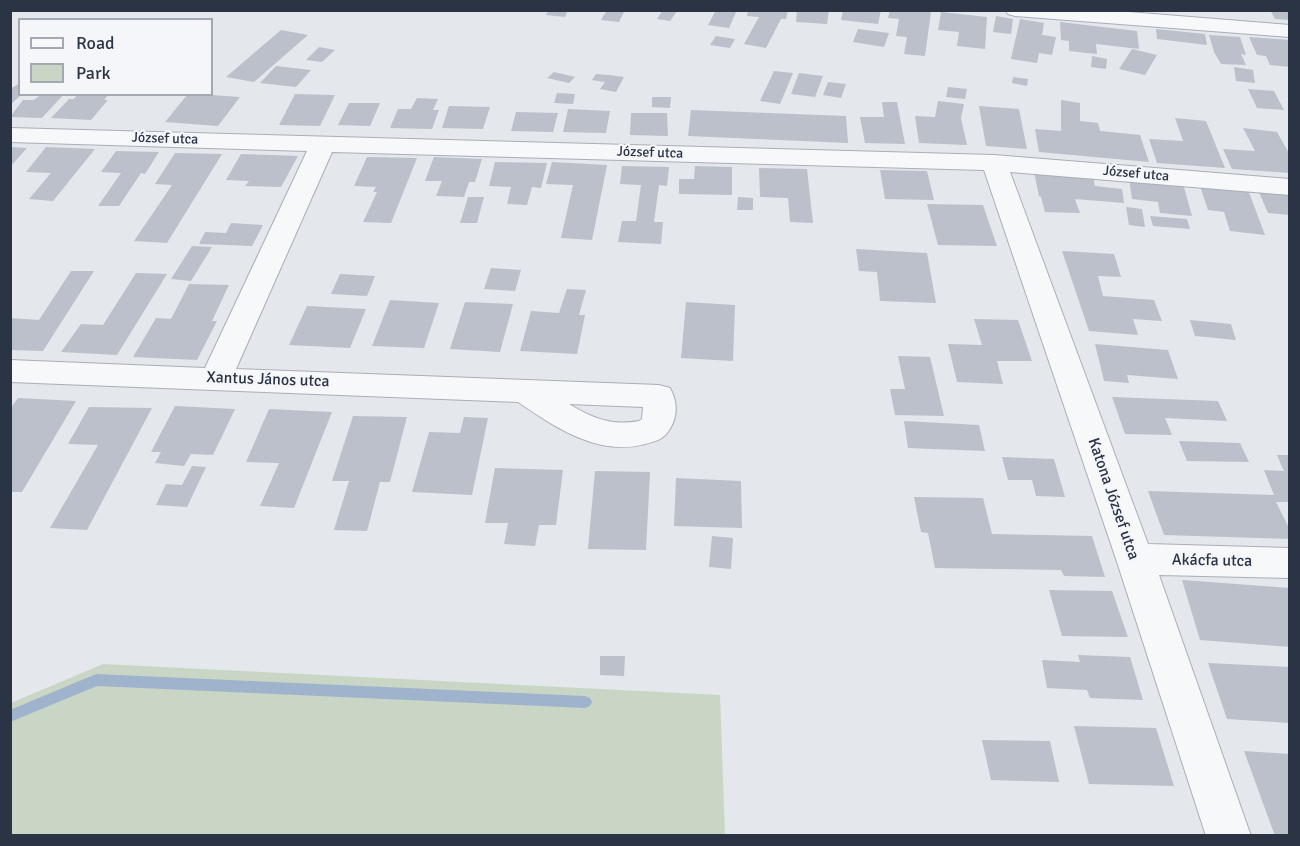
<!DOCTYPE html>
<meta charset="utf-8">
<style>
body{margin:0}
#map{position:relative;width:1300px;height:846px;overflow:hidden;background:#e4e7ec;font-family:Signika,sans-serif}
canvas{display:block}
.frame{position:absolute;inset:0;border:12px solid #2b3445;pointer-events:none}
.legend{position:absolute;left:18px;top:18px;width:195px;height:78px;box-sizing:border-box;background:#f4f6f9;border:2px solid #a4a8b1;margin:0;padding:8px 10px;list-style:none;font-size:18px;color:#2b3445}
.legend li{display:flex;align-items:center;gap:12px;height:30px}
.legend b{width:30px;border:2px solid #a4a8b1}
</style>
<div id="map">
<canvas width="1300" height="846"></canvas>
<div class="frame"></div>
<ul class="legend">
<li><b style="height:8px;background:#f7f8fa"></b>Road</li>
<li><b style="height:16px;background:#c9d6c5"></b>Park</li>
</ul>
</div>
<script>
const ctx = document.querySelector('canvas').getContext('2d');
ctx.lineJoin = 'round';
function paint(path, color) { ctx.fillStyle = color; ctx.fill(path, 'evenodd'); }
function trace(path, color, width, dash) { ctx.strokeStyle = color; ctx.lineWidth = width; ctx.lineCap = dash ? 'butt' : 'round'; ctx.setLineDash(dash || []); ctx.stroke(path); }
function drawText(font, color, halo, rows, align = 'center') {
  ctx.font = font + ' Signika,sans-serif'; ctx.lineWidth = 4.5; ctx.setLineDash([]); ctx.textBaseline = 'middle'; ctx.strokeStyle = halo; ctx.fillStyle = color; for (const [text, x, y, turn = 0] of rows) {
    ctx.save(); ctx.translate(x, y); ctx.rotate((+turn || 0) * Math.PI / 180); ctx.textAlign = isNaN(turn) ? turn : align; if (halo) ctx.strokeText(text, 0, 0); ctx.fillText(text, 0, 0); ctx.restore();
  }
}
const green = new Path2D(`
 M103 664 720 695 725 835H11V703Z`);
const stream = new Path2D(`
 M96 674 585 696 590 698 592 702 590 706 585 708 97 686 10 722V710Z`);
const building = new Path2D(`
 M549 10H568L565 17 546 15Z
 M607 10H625L619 22 601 20Z
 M663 10H673L677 11 670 21 657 19Z
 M716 10H737L729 28 708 25Z
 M748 10H788L786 19H781L766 48 744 44 759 17 747 16Z
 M797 10H829L827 24 796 22Z
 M843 10H881L878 24 841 20Z
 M890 10 931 12 925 56 904 54 907 37 896 36 899 19 888 18Z
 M1270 10H1290V20L1275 19Z
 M941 12 987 17 985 49 957 46 959 32 938 30Z
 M996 16 1013 19 1011 34 993 32Z
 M1020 19 1044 23 1042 35 1056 37 1052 55 1039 53 1037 63 1011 59Z
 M1060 22 1137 31 1139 49 1096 44 1097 54 1069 51V41L1061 40Z
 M858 29 889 33 884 47 853 42Z
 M1156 29 1205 34 1207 45 1157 39Z
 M281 30 308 35 254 82 226 77Z
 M1209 35 1240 37 1246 55 1241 54 1246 65 1221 64 1214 52Z
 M716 36 735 39 730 48 710 45Z
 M1249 37 1290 40V67L1270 65 1266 56 1257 55Z
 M319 47 335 50 322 62 306 60Z
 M1132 49 1157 55 1145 75 1119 69Z
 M1092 56 1107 59 1106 69 1091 67Z
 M276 66 311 70 296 87 260 83Z
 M1234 67 1253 70 1255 83 1236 81Z
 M774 71 793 73 780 104 760 101Z
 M554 72 575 77 569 83 547 78Z
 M799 73 823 76 815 97 791 94Z
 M596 74 609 75 624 77 616 92 600 89 605 82 592 80Z
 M1013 77 1028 79 1027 86 1012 83Z
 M828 82 846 84 841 98 823 95Z
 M20 83V96L10 105V89Z
 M948 87 967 89 965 99 946 97Z
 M1248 89 1274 91 1284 110 1257 108Z
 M557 93 575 94 573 104 554 103Z
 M42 94H64L42 118 10 117 23 100H34Z
 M78 94H109L104 100H108L91 120 51 118 69 99H74Z
 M188 94H196L240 97 218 126 165 122Z
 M295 94 335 95 320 126 279 125Z
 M652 97H671L670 108 652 107Z
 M417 98 438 99 433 110H439L432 129 390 128 398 109H411Z
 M1061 100 1080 103V121L1098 123 1100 131 1140 135 1149 162 1039 152 1035 129 1061 131Z
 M938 101 964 104 961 118 967 145 919 143 915 116 935 117Z
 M882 102H897L905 144 865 143 860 117H884Z
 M349 103H380L370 126 338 125Z
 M449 106 490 107 483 129 442 128Z
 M979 106 1019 109 1027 149 986 146Z
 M568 109 610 111 606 133 563 132Z
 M691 110 846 116 848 143 688 136Z
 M516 112 558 113 553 132 511 131Z
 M631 113H667L668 136 630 135Z
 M1175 118 1206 121 1225 168 1157 163 1149 139 1183 141Z
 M1243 128 1277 132 1290 155V173L1232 169 1223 149 1255 151Z
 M10 147 27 148 10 167Z
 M46 147 95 149 53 201 29 199 51 173 26 172Z
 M116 151 159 152 145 174 141 173 119 206H98L121 173 101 172Z
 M175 153 222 154 167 243 134 241 172 185 155 184Z
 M241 154 272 155 298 156 281 187 245 186 249 181 226 180Z
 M367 157 417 158 391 223 363 222 377 192H373L376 187 354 186Z
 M434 157 482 159 475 182H469L464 197 436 196 442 181H425Z
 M495 162 547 163 541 188 532 187 527 205 507 204 511 187 489 186Z
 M552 162 607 165 592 240 561 238 573 185 546 184Z
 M622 166 669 167 667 186 659 185 654 222H663L661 244 618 242 622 221H636L641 185 620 184Z
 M695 166 732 167V195L679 194V179H694Z
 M759 168 807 169 813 223 790 222 788 198 760 197Z
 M880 170 927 171 934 200 885 199Z
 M1034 172 1093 177 1095 186 1122 189 1124 203 1075 199 1080 213 1045 212 1041 197 1039 196Z
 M1129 178 1183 184 1192 216 1160 213 1158 202 1132 199Z
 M1199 183 1247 187 1265 235 1230 231 1224 212 1208 210Z
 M1258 190 1290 193V215L1268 213Z
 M468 197H484L477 223H460Z
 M738 197 753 198V210H737Z
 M927 204 983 205 997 246 938 245Z
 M1126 207 1142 209 1145 227 1129 225Z
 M1150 216 1187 219 1190 229 1153 226Z
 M231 223 263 225 252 246 199 244 205 232 226 233Z
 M192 246 212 247 191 281 171 279Z
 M856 249 927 253 936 303 880 301 877 272 859 271Z
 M1062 251 1114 254 1121 277 1098 276 1103 296 1154 300 1162 321 1133 319 1138 335 1089 331Z
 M491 268 521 270 515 291 484 289Z
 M71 271H94L43 351 10 350V318L39 320Z
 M136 273 167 274 117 355 61 352 81 324 103 325Z
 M340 274 375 276 367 296 331 294Z
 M189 284 229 285 212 321H217L197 360 133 357 156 318 171 319Z
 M567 289 586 290 579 315H585L577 354 520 351 531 311 559 313Z
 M390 300 439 303 424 348 372 346Z
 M465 302 513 304 500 352 450 349Z
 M686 302 735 305 733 361 681 358Z
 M307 306 366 309 350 348 289 345Z
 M974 319 1018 320 1032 361H997L1003 384 957 382 948 344 982 345Z
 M1190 320 1231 324 1236 340 1195 336Z
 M1095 344 1168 350 1178 379 1127 375 1129 383 1104 381Z
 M898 356 930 357 944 416 895 415 890 389H905Z
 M1112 397 1218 401 1227 421 1165 418 1172 435 1125 434Z
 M18 398 76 401 22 492H10V409Z
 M175 406 235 409 213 455 191 454 184 466 155 463 161 452H151Z
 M89 407 152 408 87 530 50 528 98 445 68 444Z
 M269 409 332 412 294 508 260 506 279 463 246 462Z
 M353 416 407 417 390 482H380L367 531 334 530 349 481H332Z
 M464 417 488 418 472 495 412 492 429 432 460 433Z
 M904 421 979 425 985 451 908 448Z
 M1179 441 1240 443 1249 462 1187 461Z
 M1277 455H1290V502H1276L1290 530V539L1164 535 1148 491 1274 495 1264 470 1284 471Z
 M1002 457 1054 459 1065 497 1036 496 1032 480H1008Z
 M192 466 206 467 187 507 156 505 166 484 182 485Z
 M495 468 563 470 556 525H539L535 546 504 544 508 523H485Z
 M595 471 650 472 646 550 588 549Z
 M676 478 741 481 742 528 674 526Z
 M914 497 983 498 992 534 1092 536 1105 577 1064 576 1061 570 935 568 928 533 921 532Z
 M712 536 733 538 731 569 709 567Z
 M1182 580 1290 588V647L1200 640Z
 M1049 590 1112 591 1128 637 1062 636Z
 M1078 655 1130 657 1143 700 1090 698 1087 690 1047 688 1042 660 1080 662Z
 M600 656H625L624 676 600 675Z
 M1208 663 1290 667V723L1227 719Z
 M1074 726 1156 728 1174 786 1089 784Z
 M982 740 1050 741 1059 782 991 780Z
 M1244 751 1290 754V836H1275Z`);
const minor = new Path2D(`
 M1005 10H1104L1290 25V37L1015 16 1008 14Z
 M10 128 994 155 1290 179V195L1010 172 1148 544 1290 548V578L1159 575 1251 836H1206L1116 559 984 170 332 152 236 369 659 385 670 388C677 400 678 415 671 427 665 439 657 441 645 444 598 457 555 427 518 402L10 382V360L205 368 307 151 10 142ZM569 404 643 407 642 419 639 421C611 426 592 418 569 404Z`);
const farStreetnames = [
 ["József utca",165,139,2],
 ["József utca",650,153,2],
 ["József utca",1136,174,5]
];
const streetNames = [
 ["Xantus János utca",268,380,2],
 ["Katona József utca",1113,499,71],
 ["Akácfa utca",1212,561,1]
];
paint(green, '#c9d6c5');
paint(stream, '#9fb4cc');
paint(building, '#bbc0ca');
trace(minor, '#a9aeb7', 2);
paint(minor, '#f7f8fa');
drawText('14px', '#2b3445', '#f4f6f9', farStreetnames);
drawText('16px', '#2b3445', '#f4f6f9', streetNames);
</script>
